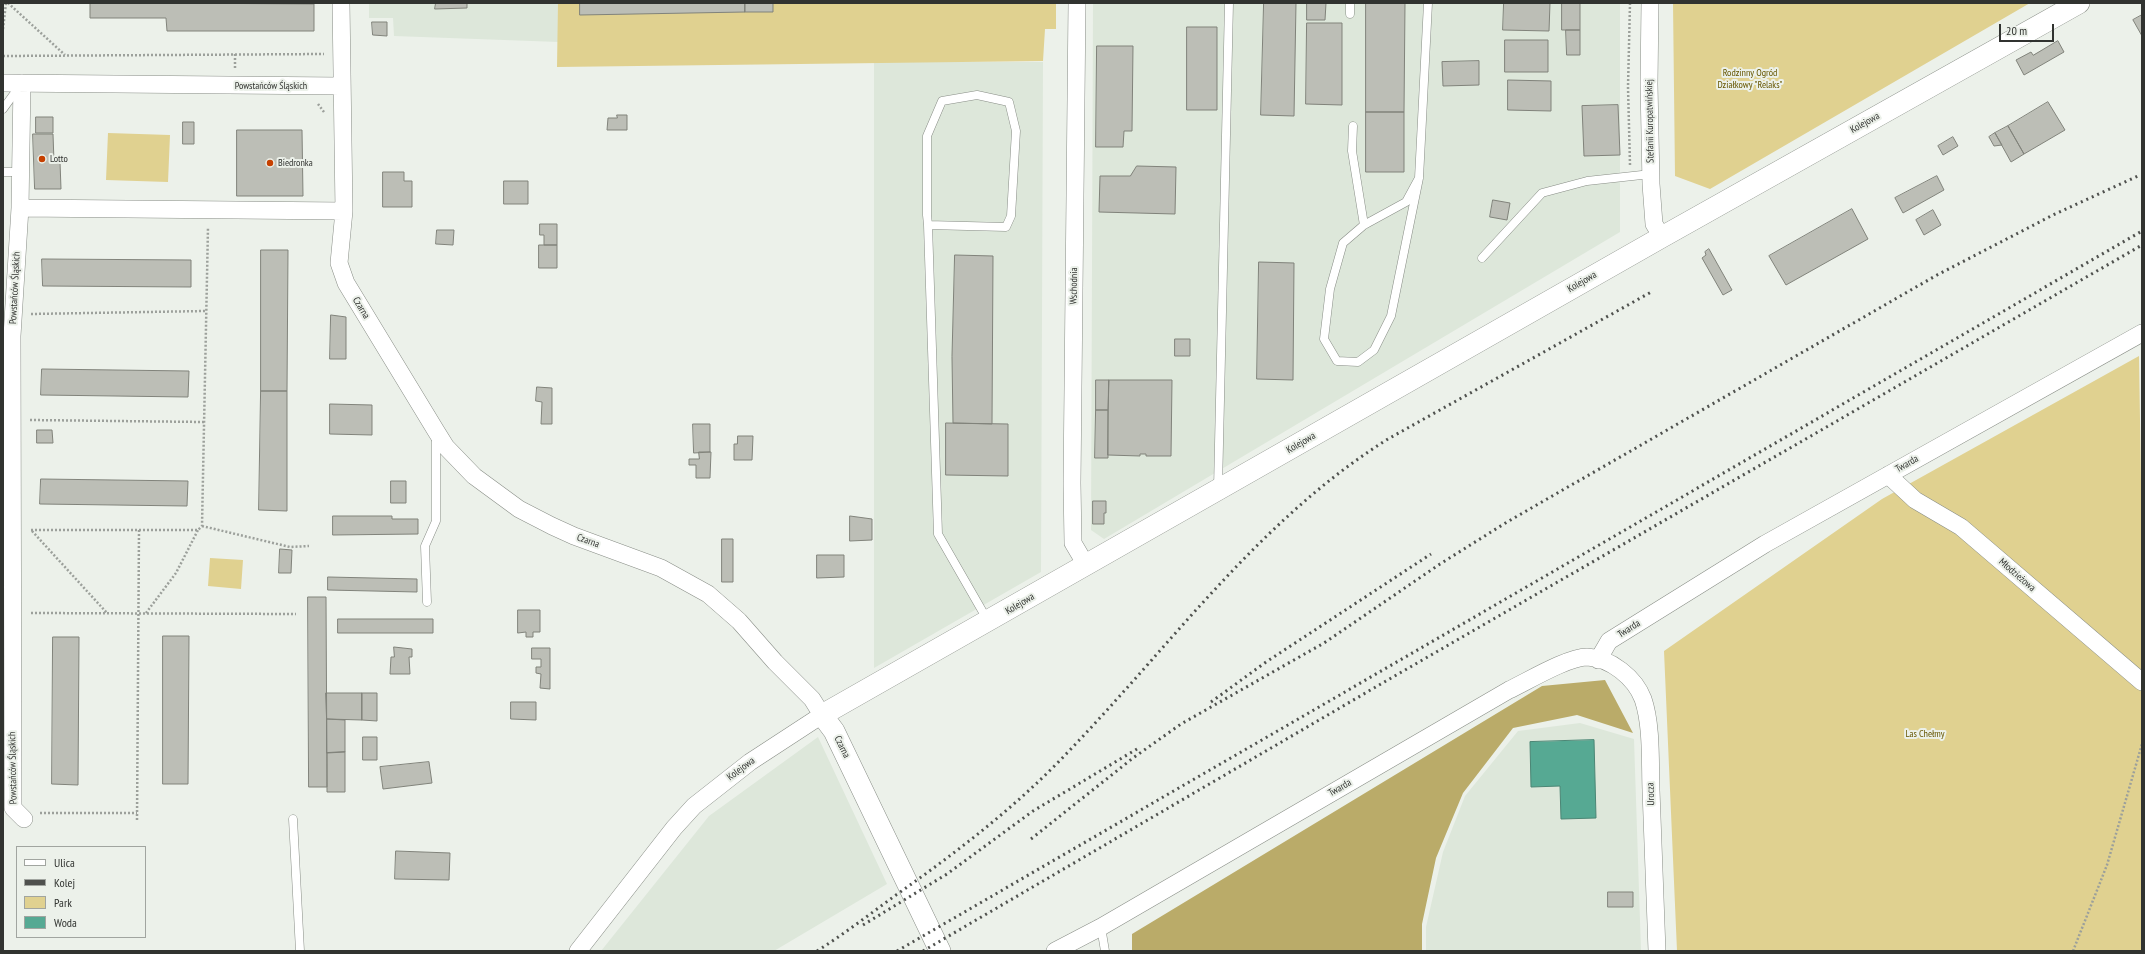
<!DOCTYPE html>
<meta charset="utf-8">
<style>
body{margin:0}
#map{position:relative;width:2145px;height:954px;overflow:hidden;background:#ecf1ea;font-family:"PT Sans Narrow",sans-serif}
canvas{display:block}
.frame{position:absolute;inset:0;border:4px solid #313330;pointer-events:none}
.legend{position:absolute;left:16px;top:846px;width:130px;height:92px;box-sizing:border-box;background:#ecf1ea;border:1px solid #a1a5a0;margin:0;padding:5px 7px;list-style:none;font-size:12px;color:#313330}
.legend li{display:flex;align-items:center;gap:8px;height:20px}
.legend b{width:20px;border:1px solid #a1a5a0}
.scale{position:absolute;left:1999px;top:24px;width:55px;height:18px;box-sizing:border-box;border:2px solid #313330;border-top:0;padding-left:5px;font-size:12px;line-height:14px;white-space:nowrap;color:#313330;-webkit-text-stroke:3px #ecf1ea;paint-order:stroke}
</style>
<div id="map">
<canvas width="2145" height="954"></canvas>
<div class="frame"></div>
<ul class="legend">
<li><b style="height:5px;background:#fff"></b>Ulica</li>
<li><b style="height:5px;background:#4f514e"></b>Kolej</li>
<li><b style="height:11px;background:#e0d190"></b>Park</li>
<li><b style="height:11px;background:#56a993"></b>Woda</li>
</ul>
<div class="scale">20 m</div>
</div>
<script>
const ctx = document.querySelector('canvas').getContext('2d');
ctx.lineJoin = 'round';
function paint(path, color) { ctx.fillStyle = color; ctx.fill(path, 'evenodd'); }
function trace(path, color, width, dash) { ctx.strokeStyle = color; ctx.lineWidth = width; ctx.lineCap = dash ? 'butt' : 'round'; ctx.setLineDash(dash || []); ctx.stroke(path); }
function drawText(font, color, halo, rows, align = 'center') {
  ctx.font = font + ' "PT Sans Narrow",sans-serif'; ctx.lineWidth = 4; ctx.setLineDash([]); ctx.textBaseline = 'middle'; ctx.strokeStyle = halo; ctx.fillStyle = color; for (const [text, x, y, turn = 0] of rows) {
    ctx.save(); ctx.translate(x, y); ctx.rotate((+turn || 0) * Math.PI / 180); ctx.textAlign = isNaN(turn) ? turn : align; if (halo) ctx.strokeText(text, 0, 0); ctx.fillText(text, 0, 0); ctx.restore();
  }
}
const built = new Path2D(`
 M369 3H558L559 42 394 36 393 18H369Z
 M1093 3H1620V232L1104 539 1091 530Z
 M874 62H1043L1041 572 874 668Z
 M1580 723 1634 739 1641 951H1426V927L1443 852 1465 796 1518 731Z
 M818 737 887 884 774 951H601L709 816Z`);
const green = new Path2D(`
 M558 3H1056V29H1045L1043 61 557 67Z
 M1673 3H2030L1710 189 1675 176Z
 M108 133 170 135 168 182 106 180Z
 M2139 356 2142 545V951H1677L1664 651 1882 499Z
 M210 558 243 560 241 589 208 586Z`);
const forest = new Path2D(`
 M1605 680 1633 733 1577 715 1513 728 1463 793 1436 858 1422 924V951H1132V934L1542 686Z`);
const water = new Path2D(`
 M1594 740 1596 818 1561 819 1560 786 1531 787 1530 742Z`);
const building = new Path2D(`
 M16 3H167L314 4V31H167L166 18H90V3Z
 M436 3H467V8L435 9Z
 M580 3H745V12L580 15Z
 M745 3H773V12H745Z
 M1264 3H1296L1294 116 1261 115Z
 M1307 3H1326L1325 20H1307Z
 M1366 3H1405L1404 112H1366Z
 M1504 3H1550L1549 31 1503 30Z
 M1562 3H1580V30H1562Z
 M2142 15V36L2133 20Z
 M372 22H387V36L373 35Z
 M1307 23H1342V105L1306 104Z
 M1187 27H1217V110H1187Z
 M1566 30H1580V55H1567Z
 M1505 40H1548V72H1505Z
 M2058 41 2064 52 2024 75 2016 60 2031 52 2033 55Z
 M1097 46H1133L1132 131H1124L1123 147H1096Z
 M1479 61V85L1443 86 1442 62Z
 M1508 80 1551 81V111L1508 110Z
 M2048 102 2065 130 2024 154 2008 126Z
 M1618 105 1620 155 1584 156 1582 106Z
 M1366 112H1404V172H1366Z
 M617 115H627V130H607L608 118H617Z
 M36 117H53V133H36Z
 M183 122H194V144H183Z
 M2008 126 2024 154 2011 162 1995 133Z
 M237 130H302L303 196H237Z
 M1995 133 2002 145 1994 146 1989 137Z
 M33 134H53L54 162H60L61 189H35Z
 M1953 137 1958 146 1943 155 1938 146Z
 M1137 166 1176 167 1175 214 1099 212 1100 176H1130Z
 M383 172H404V181H412V207H383Z
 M1937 176 1944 190 1903 213 1895 198Z
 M504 181H528V204H504Z
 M1493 200 1510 203 1507 220 1490 217Z
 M1852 209 1868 239 1786 285 1769 256Z
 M1933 210 1941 225 1924 235 1916 220Z
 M540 224H557V245H544V235H540Z
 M437 230H454L453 245 436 244Z
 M539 245H557V268H539Z
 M1709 249 1732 290 1723 295 1702 258 1706 255 1705 252Z
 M261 250H288L287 391H261Z
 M955 255 993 256 992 424 953 423 952 357Z
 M42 259 191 260V287L43 286Z
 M1259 262 1294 263 1293 380 1257 379Z
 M331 315 346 317V359H330Z
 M1175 339H1190V356H1175Z
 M42 369 189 371 188 397 41 395Z
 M1096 380H1109L1108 410H1096Z
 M1109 380H1172L1171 456H1146V454H1140V456L1108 455Z
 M537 387 552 388V424H541L542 402 536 401Z
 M261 391H287V511L259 510Z
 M330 404 372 405V435L330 434Z
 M1096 410H1108V458H1095Z
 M946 423 1008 424V476L946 475Z
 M693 424H710V452L694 453Z
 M37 430H52L53 443H37Z
 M738 436H753L752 460H734V444H737Z
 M699 452H711L710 478H696V465H689V459H699Z
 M41 479 188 481 187 506 40 504Z
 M391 481H406V503H391Z
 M1093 501H1106V513H1104V524H1093Z
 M333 516H392V519H418V534L333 535Z
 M850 516 872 519V540L850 541Z
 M722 539H733V582H722Z
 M280 549 292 550 291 573H279Z
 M817 555H844V577L817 578Z
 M328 577 417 579V592L328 590Z
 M308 597H326L327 787H309Z
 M518 610H540V632H533V637H526V632L518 633Z
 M338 619H433V633H338Z
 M163 636H189L188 784H163Z
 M53 637H79L78 785 52 784Z
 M394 647 412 649V657H409L410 674H390L391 657H394Z
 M532 648H550V689L540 688 541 674 536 673V667H541V659H532Z
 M326 693H362V720L327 719Z
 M362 693H377V721L362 720Z
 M511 702H536V720L511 719Z
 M327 719 345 720V752L327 753Z
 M363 737H377V760H363Z
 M345 752V792H327V753Z
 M429 762 432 783 383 789 380 767Z
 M396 851 450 853 449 880 395 879Z
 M1608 892H1633V907H1608Z`);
const path = new Path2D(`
 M8 3 65 55
 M3 29 6 3
 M235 54V68
 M3 56 324 54
 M318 104 324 112
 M1630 165 1628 87 1630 3
 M31 314 205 311
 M30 420 204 422
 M202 526 290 547 309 546
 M31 530H198L202 526 208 227
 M32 531 107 613
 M31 613 296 614
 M146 613 176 573 198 530
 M40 813H137
 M137 820 139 530
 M2073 951 2107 865 2142 744`);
const service = new Path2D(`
 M1350 14V3
 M3 109 19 87
 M1353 126 1352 151 1364 225
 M3 172H21
 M1419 178 1406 202 1364 225 1343 243 1330 289 1324 339 1337 361 1358 362 1374 350 1391 316 1419 178 1428 3
 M928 225 1006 227 1011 216 1016 131 1009 102 977 95 942 101 927 136V215L928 225 938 534 988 621
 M1482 258 1542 193 1587 181 1651 174
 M1218 488 1229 3
 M427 602 425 546 436 521V437
 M293 819 300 951
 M1101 927 1105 951`);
const minor = new Path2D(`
 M341 3 344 211 339 263 346 283 436 431 446 447 474 476 519 509 552 526 574 536 661 568 708 594 739 621 775 662 812 699 822 715 750 762 694 806 674 828 578 951
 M1077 3 1072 483 1073 543 1086 565
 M1650 3 1649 84 1651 184 1654 224 1662 237
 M3 83 341 86
 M22 83 20 208 12 336 13 808 24 819
 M20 208 344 211
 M1888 475 1915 500 1961 527 2142 682
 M1598 660 1609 641 1765 544 2142 333
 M1055 951 1101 927 1509 690C1528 681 1568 657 1587 657 1611 658 1635 678 1643 699 1652 725 1650 763 1651 790 1653 844 1655 897 1657 951`);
const tertiary = new Path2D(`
 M940 951 834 731 822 715 1662 237 2079 3`);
const rail = new Path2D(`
 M1211 702 1266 662 1431 554
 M1031 839 1133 758 1181 724 1324 643 1440 564 1507 522 1937 275 2053 215 2138 176
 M863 925 947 874 1033 811 1137 749
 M817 951C844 934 870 914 896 895 957 852 1017 806 1068 752 1172 644 1260 519 1388 439L1653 291
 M897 951 2142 231
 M923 951 1386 681 2142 245`);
const markers = [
 [42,159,4,"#c64000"],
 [270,163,4,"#c64000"]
];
const parkNames = [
 ["Rodzinny Ogród",1750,73],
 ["Działkowy \"Relaks\"",1750,85],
 ["Las Chełmy",1925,734]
];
const streetNames = [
 ["Powstańców Śląskich",271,86],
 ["Stefanii Kuropatwińskiej",1650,121,-91],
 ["Kolejowa",1865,123,-29],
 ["Kolejowa",1582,282,-30],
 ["Wschodnia",1074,286,-89],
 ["Powstańców Śląskich",15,288,-87],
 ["Czarna",361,308,59],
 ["Kolejowa",1301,443,-30],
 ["Twarda",1907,464,-29],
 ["Czarna",588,541,19],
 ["Młodzieżowa",2017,575,41],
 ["Kolejowa",1020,604,-31],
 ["Twarda",1629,629,-32],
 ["Czarna",842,747,64],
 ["Powstańców Śląskich",13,768,-91],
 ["Kolejowa",741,769,-37],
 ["Twarda",1340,788,-30],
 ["Urocza",1651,794,-92]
];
const poiNames = [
 ["Lotto",50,159],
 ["Biedronka",278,163]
];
paint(built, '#dde7da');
paint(green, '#e0d190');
paint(forest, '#baab69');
paint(water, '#56a993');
trace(water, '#4b8675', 1);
paint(building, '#bcbeb6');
trace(building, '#81837b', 1);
trace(service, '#888d86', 9);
trace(minor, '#888d86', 18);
trace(tertiary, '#888d86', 22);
trace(path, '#9ca09b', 2.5, [2, 2]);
trace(service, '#fff', 8);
trace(minor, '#fff', 17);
trace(tertiary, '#fff', 21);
trace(rail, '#4f514e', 3, [2, 4]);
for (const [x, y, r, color] of markers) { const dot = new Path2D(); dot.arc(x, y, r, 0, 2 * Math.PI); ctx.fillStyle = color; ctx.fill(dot); trace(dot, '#ecf1ea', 1.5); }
drawText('10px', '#665600', '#ecf1ea', parkNames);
drawText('10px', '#313330', '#ecf1ea', streetNames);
drawText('10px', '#313330', '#ecf1ea', poiNames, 'left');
</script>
